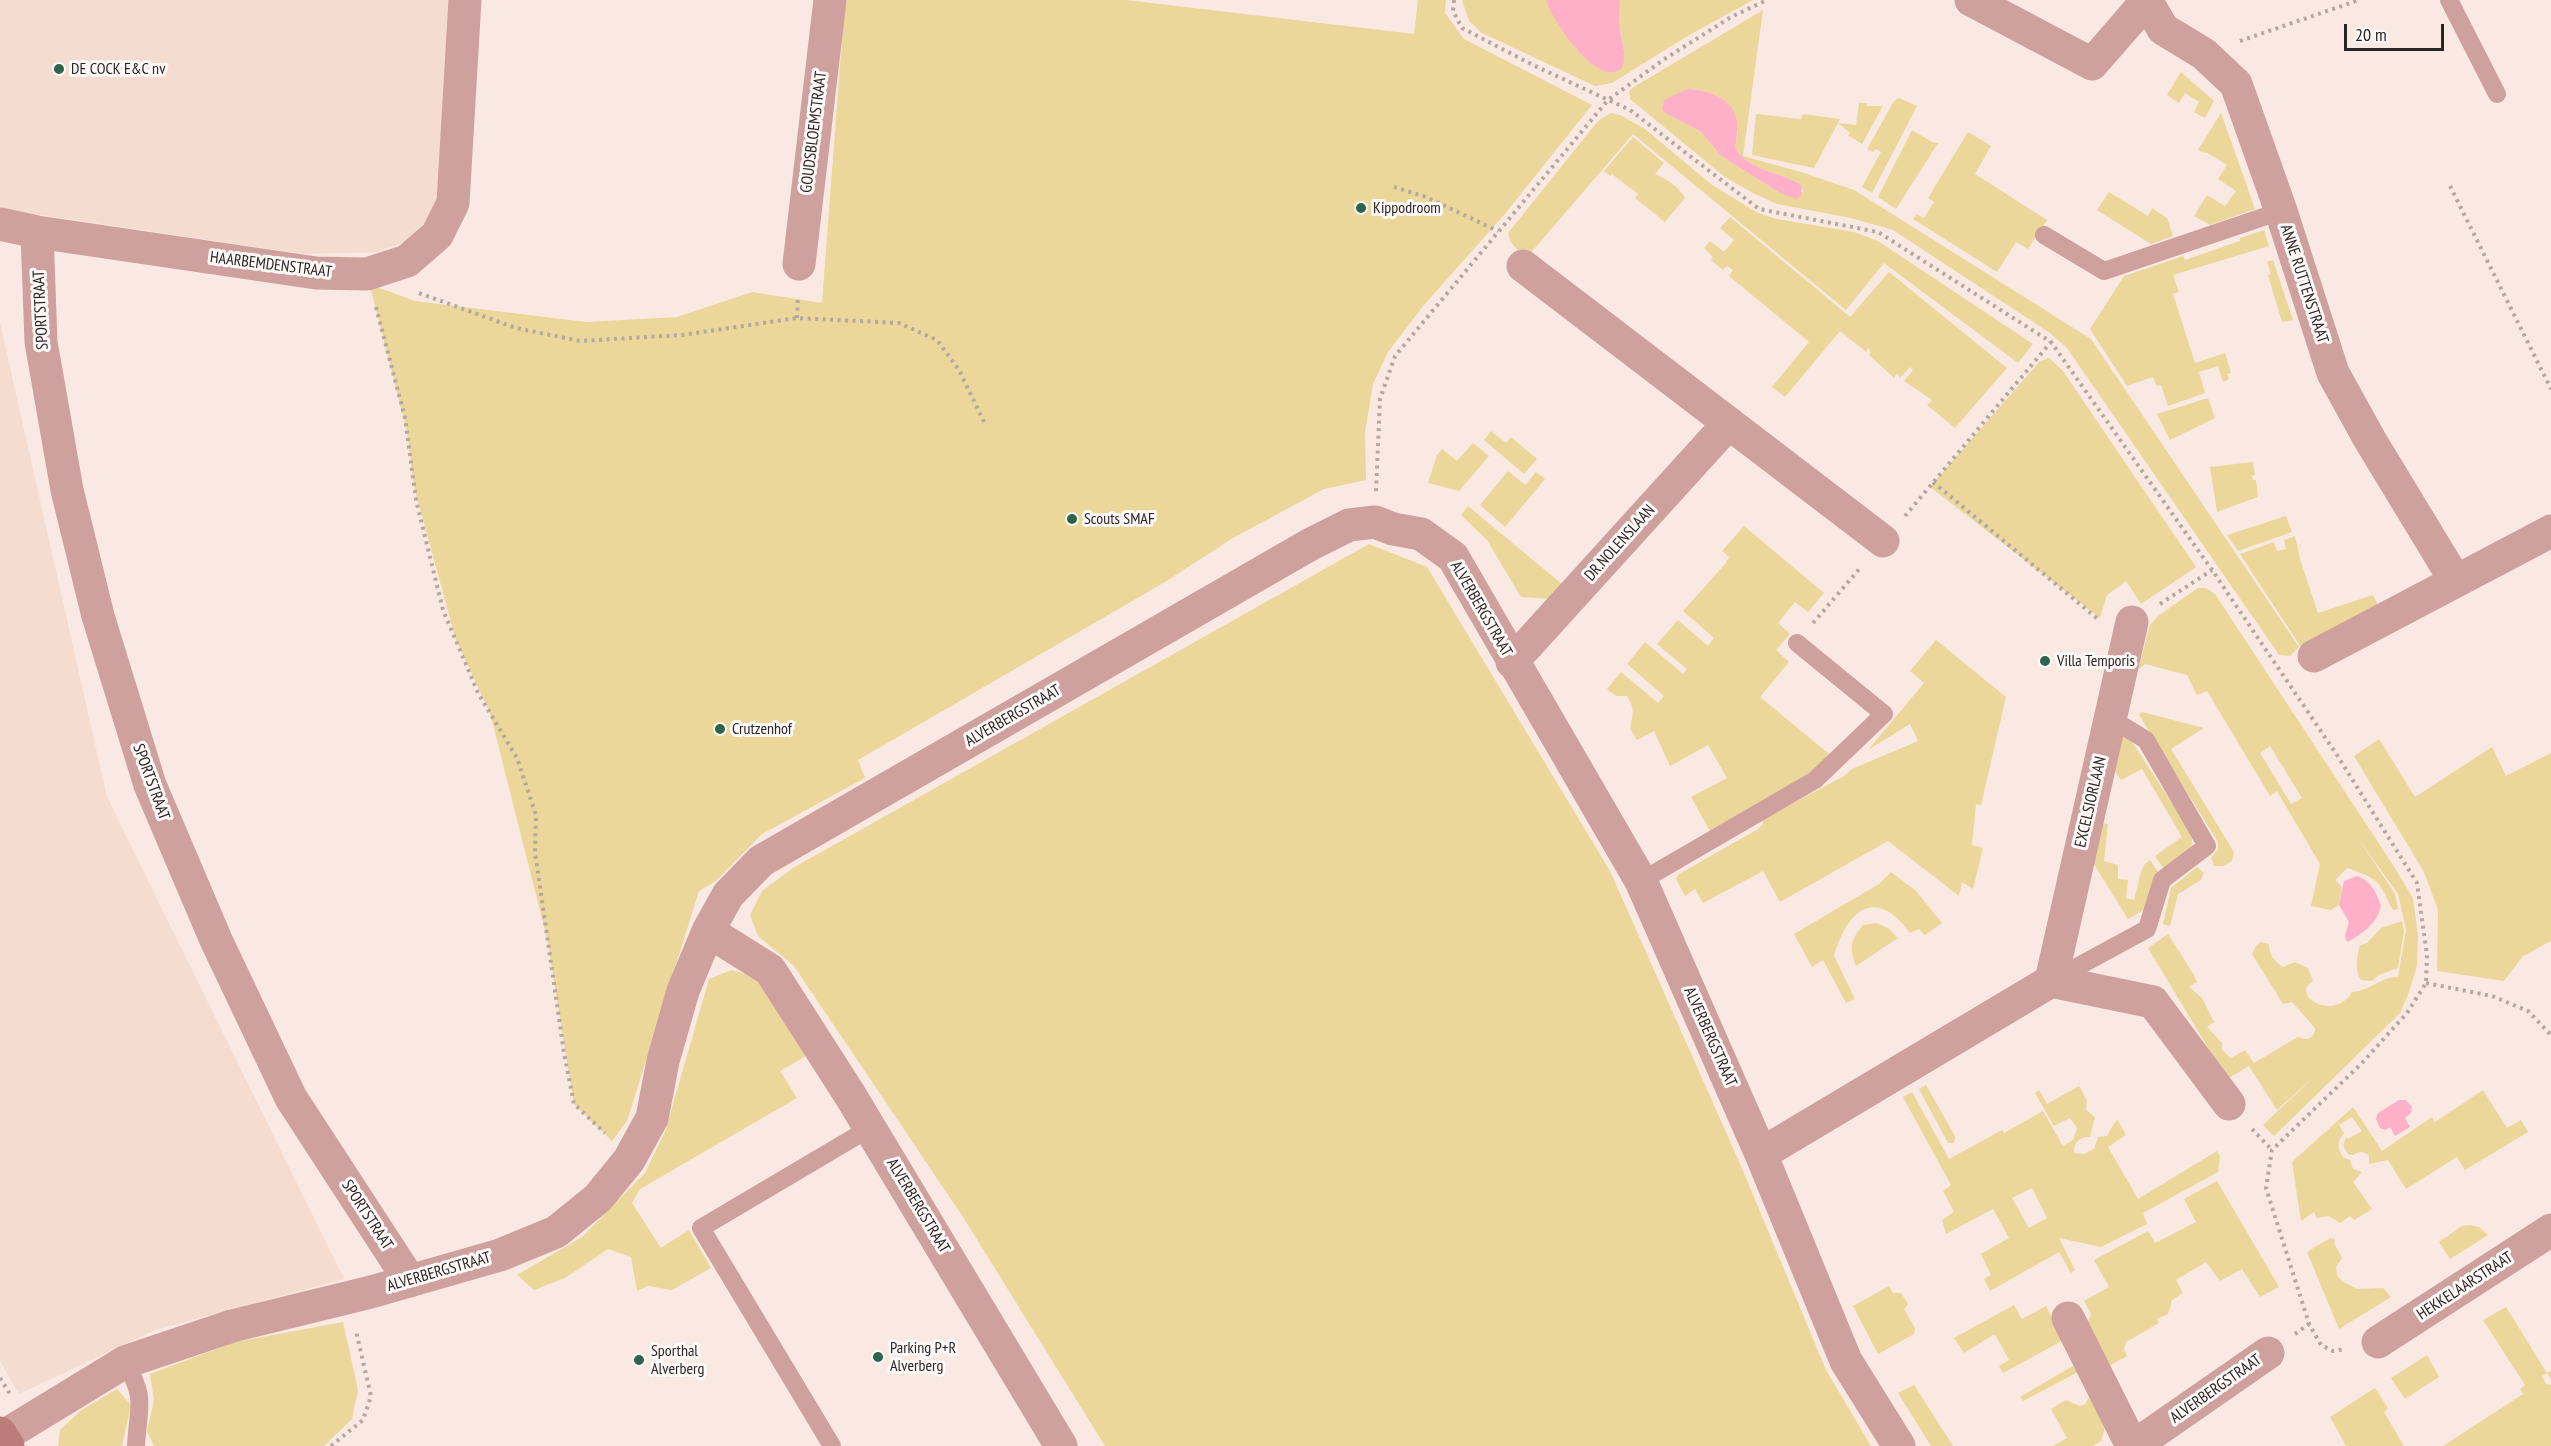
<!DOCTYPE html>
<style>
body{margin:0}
#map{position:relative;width:2551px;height:1446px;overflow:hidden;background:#f9e9e2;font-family:"PT Sans Narrow",sans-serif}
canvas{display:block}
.scale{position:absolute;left:2344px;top:24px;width:100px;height:27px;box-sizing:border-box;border:3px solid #2b2523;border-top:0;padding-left:8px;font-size:18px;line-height:21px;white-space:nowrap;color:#2b2523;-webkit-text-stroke:4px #fdf9f8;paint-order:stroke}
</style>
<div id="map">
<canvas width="2551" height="1446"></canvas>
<div class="scale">20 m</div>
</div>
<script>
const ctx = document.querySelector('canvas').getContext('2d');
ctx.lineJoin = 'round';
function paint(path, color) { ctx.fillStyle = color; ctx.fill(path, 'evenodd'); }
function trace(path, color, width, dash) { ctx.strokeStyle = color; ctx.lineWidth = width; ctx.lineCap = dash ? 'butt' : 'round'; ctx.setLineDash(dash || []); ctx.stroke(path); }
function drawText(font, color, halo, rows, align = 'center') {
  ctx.font = font + ' "PT Sans Narrow",sans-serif'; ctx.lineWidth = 6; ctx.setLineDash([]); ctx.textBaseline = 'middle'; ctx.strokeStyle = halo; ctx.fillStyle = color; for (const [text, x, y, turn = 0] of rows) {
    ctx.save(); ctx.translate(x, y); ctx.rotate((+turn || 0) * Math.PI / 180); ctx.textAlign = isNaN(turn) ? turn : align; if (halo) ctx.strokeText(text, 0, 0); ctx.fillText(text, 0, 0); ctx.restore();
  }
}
const built = new Path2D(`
 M0 0H450L440 205 409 240 378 252 304 254 0 209Z
 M0 323 107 797 344 1279 155 1330 19 1394 0 1361Z`);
const green = new Path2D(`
 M845 0H1126L1414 34 1418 0H1446L1445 13 1464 39 1592 105 1504 215 1424 305 1388 352 1373 384 1365 432 1366 480 1324 489 1233 538 1165 582 858 760 865 778 762 834 716 881 699 891 627 1121 612 1141 574 1104 547 938 490 713 456 640 414 487 407 432 367 274 377 287 415 301 586 322 677 317 752 292 822 303Z
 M1462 0H1546L1559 26 1577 50H1624L1620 28V0H1753L1686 37 1612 83 1595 86 1482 33 1469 21Z
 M1763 10 1743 156 1801 172 1854 190 2091 339 2299 647 2290 656 2279 655 2067 348 2050 333 1893 230 1851 218 1777 204 1753 193 1725 177 1630 99 1629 92 1632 88ZM1687 89C1718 89 1721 108 1738 132L1735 148C1750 172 1779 171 1802 185L1803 192 1780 193 1721 156 1700 131 1665 113 1662 104Z
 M2181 72 2214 101 2205 118 2194 112 2199 102 2185 93 2179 103 2167 95Z
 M1899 98 1917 106 1872 193 1862 187 1881 152 1876 149 1873 152 1867 149 1894 101Z
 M1859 103H1867V106H1883L1862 144 1848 135 1850 133 1838 123 1814 168 1752 155 1756 114 1801 119 1803 114 1840 119 1838 123 1856 125Z
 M1611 113 1620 115 1645 129 1712 185 1758 213 1777 219 1854 232 1878 241 2033 344 2018 363 1884 263 1846 310 1633 134 1528 256C1518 252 1509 243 1508 233L1598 121Z
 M2221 113 2255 209 2210 225 2194 216 2207 195 2225 206 2236 191 2218 179 2227 165 2206 152 2205 153 2198 150Z
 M1912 130 1934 143H1938L1896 209 1878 197Z
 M1968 132 1991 146 1975 174 2047 220 2028 249 2016 242 1997 272 1913 219 1917 214 1924 218 1934 202 1928 198Z
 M1633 137 1664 163 1655 174C1668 180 1678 186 1685 198L1665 222 1635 198 1638 194 1612 174 1610 176 1604 171Z
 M2109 192 2148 216 2152 208 2167 218 2173 236 2151 244 2097 210Z
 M1730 217 1850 317 1889 272 2007 368 1955 428 1927 405 1932 400 1904 381 1913 370 1910 367 1900 378 1897 373 1894 378 1869 355 1871 352 1868 348 1866 352 1840 331 1785 397 1772 387 1809 342 1729 276 1733 270 1727 266 1723 270 1711 260 1713 257 1704 248 1710 241 1724 252 1734 240 1720 228Z
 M2264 230 2269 246 2173 275 2179 292 2173 294 2195 363 2225 353 2231 373 2227 374 2229 379 2223 382 2218 366 2199 372 2205 393 2168 406 2161 385 2157 386 2153 377 2127 386 2090 329 2124 276 2183 256 2185 260 2240 241V238Z
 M2273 260 2293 320 2282 322 2268 275 2271 274 2267 262Z
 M2049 358 2063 371 2196 567 2141 604 2126 581 2107 595 2100 618 1930 487 2040 361Z
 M2208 398 2215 418 2170 440 2157 414Z
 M1491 431 1506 443 1511 437 1537 459 1524 474 1484 440Z
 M1473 443 1489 456 1459 491 1428 483 1437 455 1442 449 1457 461Z
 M2253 462 2255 475 2252 476 2253 480H2256L2258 497 2217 512 2210 467Z
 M1508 471 1525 485 1536 472 1545 479 1505 527 1480 505Z
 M1468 506 1563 585 1551 599 1521 597 1487 540 1461 515Z
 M2286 516 2292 532 2238 551 2227 535Z
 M1744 526 1824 593 1808 612 1795 602 1778 623 1790 634 1776 650 1789 662 1760 697 1829 754 1817 769 1710 831 1691 797 1727 778 1708 745 1670 766 1654 731 1637 740 1630 728C1633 716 1635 707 1627 696H1616L1607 689 1621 672 1658 703 1664 696 1627 664 1645 642 1683 674 1687 669 1657 644 1678 620 1708 646 1714 638 1683 611 1726 563 1729 557 1722 551Z
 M2295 536 2300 559 2318 613 2373 595 2378 605 2301 647 2240 554 2274 542 2277 551 2286 549 2284 540Z
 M1369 544 1427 567 1610 871 1741 1166 1826 1370 1871 1446H1105L963 1217 794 966 758 936 750 915 762 891 793 868Z
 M2198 588H2206L2215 594 2391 862 2413 898 2418 936 2417 965 2409 992 2400 1013 2274 1136 2263 1125 2316 1075 2277 1110 2249 1066 2227 1079 2148 948 2168 934 2194 975 2197 982 2189 987 2202 998 2214 1022 2207 1027 2222 1043V1050L2231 1058 2245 1050 2254 1063 2298 1037C2306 1041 2315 1039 2315 1028L2292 1002 2283 1004 2252 954 2256 946 2261 942 2269 944C2269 955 2274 961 2283 967L2295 962 2308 968 2313 981C2289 996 2335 1022 2352 992 2370 991 2380 977 2398 977L2397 982 2406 930 2398 894 2358 838 2395 894 2398 909 2394 910C2388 905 2388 899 2384 892 2375 876 2363 874 2347 868L2335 880 2342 887 2339 905 2331 910 2311 906 2320 864 2277 791 2270 796 2207 691 2197 695 2187 675 2145 664 2138 670 2150 625 2158 616ZM2270 746 2302 798 2291 804 2260 753Z
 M1936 640 2006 697 1981 805 1976 804 1972 845 1983 848 1973 889 1962 882 1959 896 1888 841 1780 902 1763 871 1703 903 1695 889 1685 896 1676 879 1679 874 1758 829 1763 824 1762 820 1844 776 1852 769 1918 741 1910 724 1868 750 1924 683 1910 671Z
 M2142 712 2204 728 2171 749 2234 852 2232 861 2223 866H2214L2211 858 2218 849V842L2139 715Z
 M2127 734 2193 836 2191 848 2163 868 2155 856 2182 837 2142 769 2121 780 2113 768 2120 738Z
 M2379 739 2415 797 2492 747 2506 776 2551 753V941L2523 956 2504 981 2437 971 2438 910 2424 872 2354 756Z
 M2101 823 2108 824 2104 861 2118 865V879L2128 880 2126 898 2134 900 2140 875 2144 865 2150 860 2158 872 2146 909 2128 919 2092 861Z
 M2197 867 2204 873 2201 880 2178 894 2170 926 2163 924 2171 888Z
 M1891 872 1916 891 1942 923 1925 935 1919 929 1910 933C1876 886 1847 909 1834 956L1855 999 1846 1003 1823 960 1812 967 1794 934 1879 884Z
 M2402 921 2404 931 2398 968 2379 975 2372 981 2361 980C2354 970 2357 956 2360 945L2367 943 2381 928Z
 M1877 923 1889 929 1898 938 1856 966C1849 947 1850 941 1863 925Z
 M732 970 758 978 808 1055 780 1071 797 1098 640 1189 632 1203 661 1248 689 1230 711 1268 672 1290 648 1286 637 1291 631 1257 608 1249 565 1278 534 1290 517 1275 582 1237 645 1173 665 1132 709 979Z
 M1926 1085 1955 1136 1954 1143H1948L1919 1089Z
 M2079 1086 2087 1100 2086 1110 2095 1117 2090 1137C2080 1136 2073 1143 2074 1153L2084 1154 2094 1149 2098 1137 2107 1136 2117 1119 2126 1135 2108 1147 2138 1199 2217 1151 2220 1156 2218 1172 2143 1213 2147 1224 2101 1247 2059 1238 2075 1270 2071 1273 2059 1252 1990 1291 1984 1279 1991 1275 1981 1254 2009 1238 1993 1209 1946 1234 1942 1220 1954 1212 1943 1191 1951 1185 1903 1097 1912 1092 1949 1159 2002 1130 2004 1133 2043 1111 2063 1146 2073 1140 2077 1128 2070 1118 2054 1126 2035 1093 2039 1090 2047 1104ZM2032 1188 2047 1218 2029 1228 2012 1198Z
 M2483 1090 2507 1128 2521 1120 2528 1132 2465 1170 2457 1157 2406 1189 2388 1160 2369 1164V1156C2364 1151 2359 1151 2353 1155L2348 1154 2343 1146 2346 1137 2348 1139 2362 1131 2352 1117 2339 1125 2344 1133C2337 1141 2337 1148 2343 1157L2350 1160 2353 1169 2362 1172 2353 1182 2372 1209 2354 1220 2350 1216 2340 1223 2329 1216 2317 1218 2314 1212 2301 1221 2292 1162 2353 1107 2382 1151 2432 1117 2435 1122Z
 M2217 1181 2279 1287 2260 1297 2242 1269 2220 1281 2206 1262 2176 1280 2183 1293 2172 1300 2168 1314 2157 1319 2159 1323 2126 1342 2124 1349 2127 1356 2109 1366 2085 1330 2091 1314 2084 1301 2109 1287 2094 1260 2148 1231 2155 1243 2196 1222 2184 1199Z
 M2470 1225 2479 1227 2488 1235 2450 1259 2439 1242 2462 1226Z
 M2330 1238 2335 1239 2334 1243 2342 1258 2336 1267 2337 1275 2342 1281 2357 1289 2383 1288 2391 1297 2339 1329 2307 1252Z
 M1889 1286 1893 1293H1901L1908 1304 1904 1309 1915 1328 1914 1334 1878 1354 1853 1306Z
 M2014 1305 2022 1319 2046 1306 2062 1339 2060 1342 2003 1373 1999 1366 2009 1360 1996 1336 1993 1335 1964 1353 1954 1338Z
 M2506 1307 2547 1373 2551 1371V1379L2547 1373 2542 1376 2546 1384 2551 1385V1446H2443L2523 1394 2520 1389 2525 1385 2483 1320Z
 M343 1322 358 1390 352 1419 324 1446H154L147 1431 154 1400 150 1374 235 1342Z
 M2427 1355 2439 1377 2405 1399 2391 1378Z
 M2078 1363 2082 1370 2023 1401 2020 1397Z
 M1914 1385 1953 1446H1931L1898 1393Z
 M2375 1388 2388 1408 2384 1412 2404 1446H2346L2330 1417Z
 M117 1389 131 1405 122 1446H58L60 1430 80 1411Z
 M2090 1395 2108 1417 2101 1441 2093 1446H2053L2067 1438 2051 1409 2066 1400 2080 1406 2085 1404Z`);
const water = new Path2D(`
 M1546 0H1620C1620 9 1619 19 1620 28 1621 40 1627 53 1623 65 1622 68 1620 70 1617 71 1594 82 1551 19 1546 0Z
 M1687 89C1703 89 1729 97 1735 114 1739 125 1737 137 1735 148 1750 172 1779 171 1802 185L1801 196 1796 199 1780 193 1721 156 1700 131 1665 113 1662 108 1664 100Z
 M2357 876C2370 880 2377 893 2381 906 2377 924 2361 935 2347 942L2345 936 2349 922 2339 905 2344 881Z
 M2399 1100H2406L2412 1107 2411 1113 2405 1118 2410 1127 2395 1136 2390 1127 2385 1130 2380 1128 2376 1119 2378 1113Z`);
const path = new Path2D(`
 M1454 0 1453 11 1462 28 1533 65 1630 110 1759 209 1878 232 2051 342 2212 570 2337 755 2417 883 2427 955 2426 983 2407 1013 2362 1063 2272 1150 2266 1188 2309 1324 2321 1345 2333 1351 2346 1349
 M2240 41 2359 0
 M2450 186 2551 389
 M1394 187 1426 197 1498 231
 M419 293 516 328 580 341 682 335 797 318 899 323 937 340 959 370 986 426
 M376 307 405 418 416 500 443 610 478 693 517 758 536 815 535 852 564 1053 574 1104 605 1133
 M797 318 798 297
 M1933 482 2099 620
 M1376 491 1380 399 1395 356 1608 100 1663 60 1731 17 1767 0
 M1905 516 2051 342
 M2160 604 2212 570
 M1813 623 1861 567
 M2426 983 2492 996 2528 1011 2551 1035
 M2252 1129 2272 1150
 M2295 1334 2309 1324
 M0 1378 10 1394
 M331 1446 363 1420 371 1396 356 1331`);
const lane = new Path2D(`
 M2449 0 2497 94
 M2044 235 2104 271 2281 211
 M1641 881 1815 780 1884 714 1797 643
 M2053 980 2147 929 2162 880 2207 846 2146 740 2110 718
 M125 1362C147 1400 138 1405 136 1446
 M832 1446 701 1228 870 1128`);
const street = new Path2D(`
 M1971 0 2092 64 2146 2
 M2146 0 2163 29 2204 54 2236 84 2281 211 2333 373 2370 440 2455 580
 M0 224 37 232 316 273 367 274 407 261 437 235 453 203 465 0
 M37 232 41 342 67 490 98 616 150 785 216 940 291 1098 410 1281
 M799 264 830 0
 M1523 266 1883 541
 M2314 656 2551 531
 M1512 662 1729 423
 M708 931 770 970 850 1095 1061 1446
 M2051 981 2153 1002 2229 1104
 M1761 1154 2051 981 2132 622
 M2068 1318 2132 1446
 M2378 1342 2551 1230
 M2 1437 125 1362 232 1326 371 1292 500 1255 556 1232 598 1198 629 1160 652 1118 663 1061 683 991 708 931 728 895 761 861 1311 544 1349 525 1375 522 1393 529 1421 534 1453 557 1641 881 1761 1154 1846 1361 1899 1446
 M2134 1446 2268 1353`);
const secondary = new Path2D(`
 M0 1433 8 1446`);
const markers = [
 [59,69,6,"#2d644b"],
 [1361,208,6,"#2d644b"],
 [1072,519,6,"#2d644b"],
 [2045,661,6,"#2d644b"],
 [720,729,6,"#2d644b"],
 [878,1357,6,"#2d644b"],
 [639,1360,6,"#2d644b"]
];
const poiNames = [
 ["DE COCK E&C nv",71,69],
 ["Kippodroom",1373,208],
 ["Scouts SMAF",1084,519],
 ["Villa Temporis",2057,661],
 ["Crutzenhof",732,729],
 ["Parking P+R",890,1348],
 ["Alverberg",890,1366],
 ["Sporthal",651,1351],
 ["Alverberg",651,1369]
];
const streetNames = [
 ["GOUDSBLOEMSTRAAT",814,132,-83],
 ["HAARBEMDENSTRAAT",271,265,7],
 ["ANNE RUTTENSTRAAT",2304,284,72],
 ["SPORTSTRAAT",41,310,-93],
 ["DR.NOLENSLAAN",1620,543,-48],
 ["ALVERBERGSTRAAT",1481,609,60],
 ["ALVERBERGSTRAAT",1013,716,-30],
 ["SPORTSTRAAT",151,782,70],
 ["EXCELSIORLAAN",2091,802,-77],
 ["ALVERBERGSTRAAT",1710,1037,66],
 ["ALVERBERGSTRAAT",918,1206,59],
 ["SPORTSTRAAT",367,1215,57],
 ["ALVERBERGSTRAAT",439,1272,-16],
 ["HEKKELAARSTRAAT",2465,1286,-33],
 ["ALVERBERGSTRAAT",2216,1389,-35]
];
paint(built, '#f4dcd1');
paint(green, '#ebd799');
paint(water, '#feb0c8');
trace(path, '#b5a8a3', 4, [3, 4.5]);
trace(lane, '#cea19f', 18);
trace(street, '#cea19f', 33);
trace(secondary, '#bc7c79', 33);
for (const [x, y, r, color] of markers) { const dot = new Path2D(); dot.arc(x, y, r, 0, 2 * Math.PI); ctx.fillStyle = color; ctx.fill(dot); trace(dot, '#fdf9f8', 2); }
drawText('16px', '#2b2523', '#fdf9f8', poiNames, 'left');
drawText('16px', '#2b2523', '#fdf9f8', streetNames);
</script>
